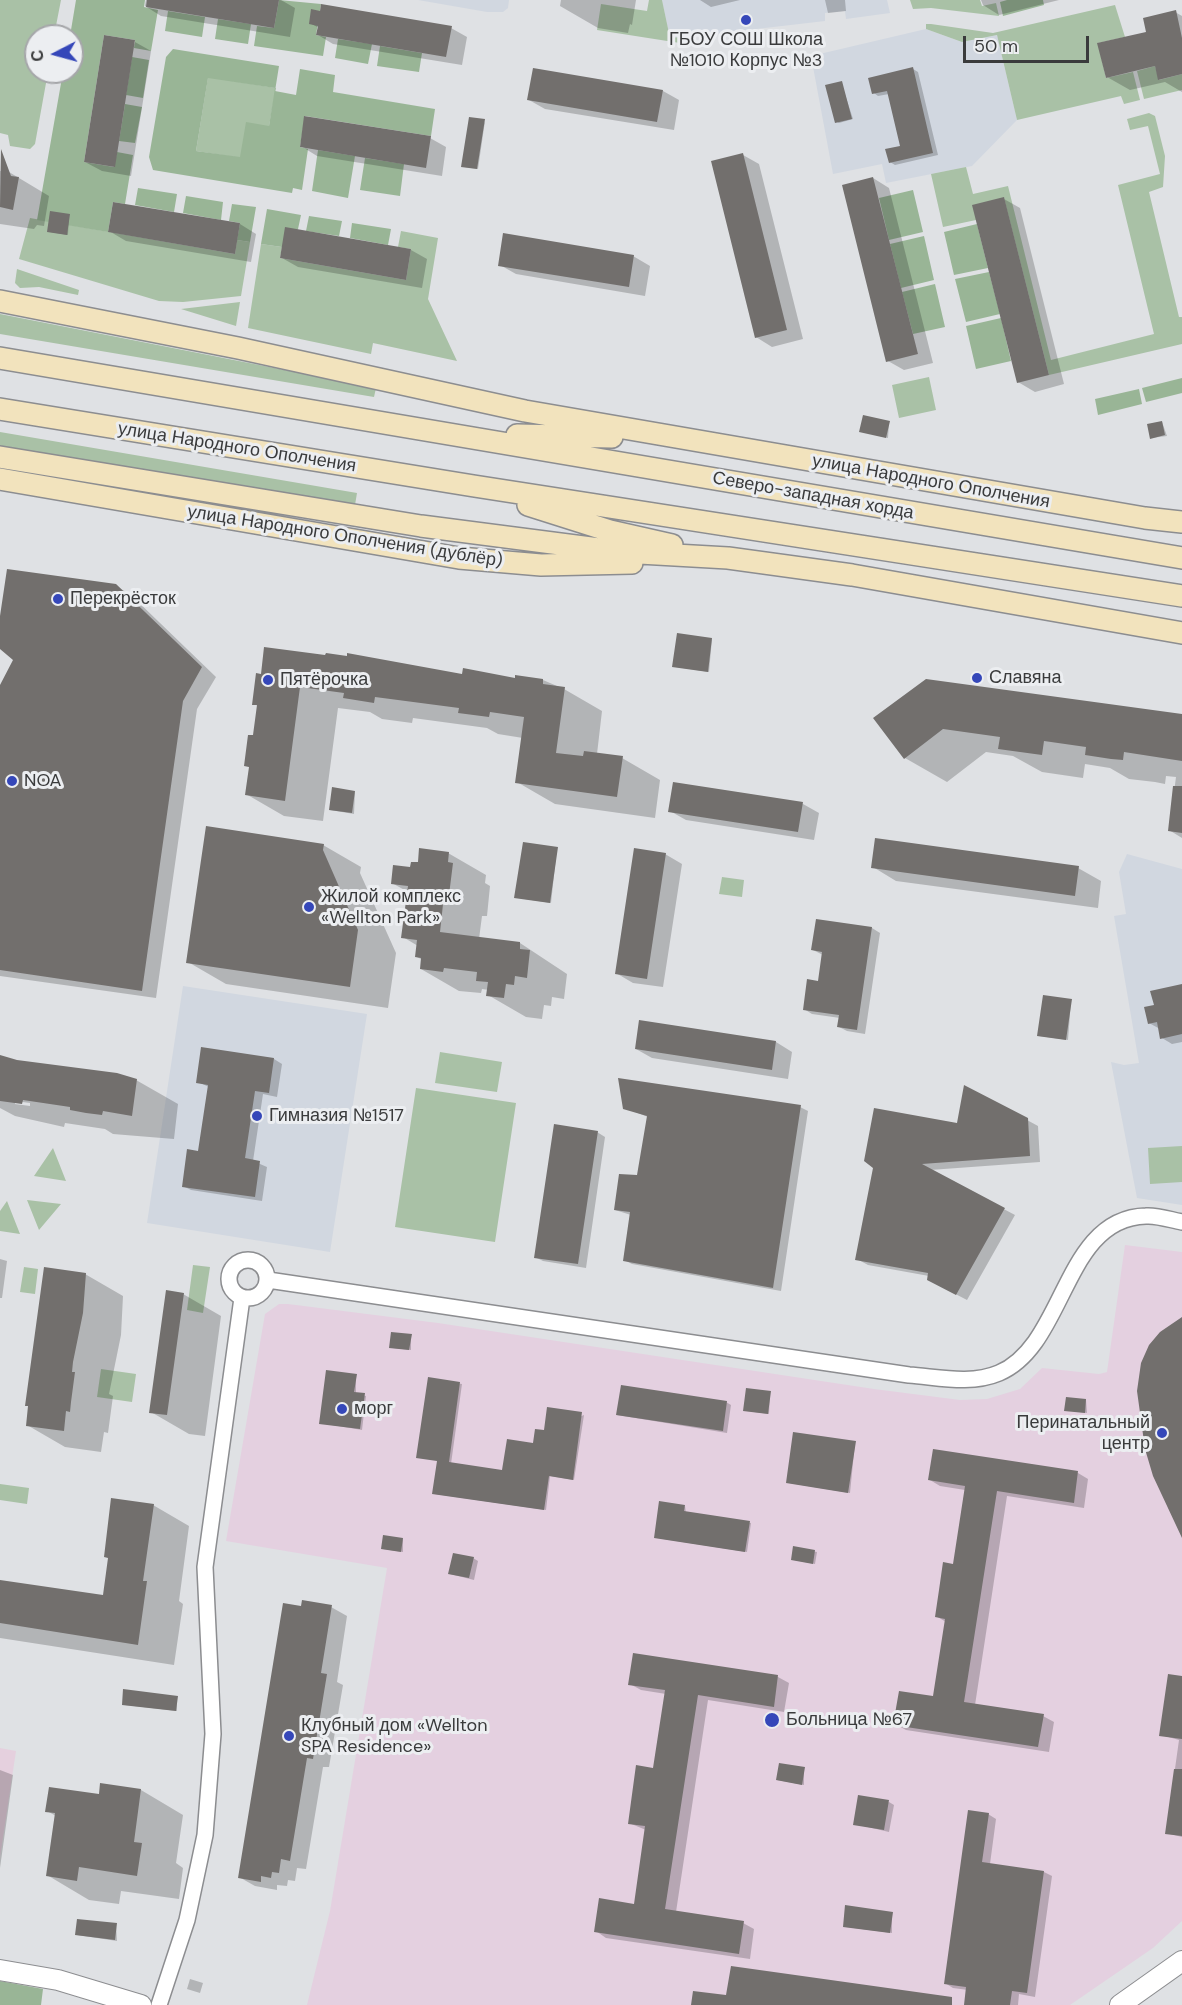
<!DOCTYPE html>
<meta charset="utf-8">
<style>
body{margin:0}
#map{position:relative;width:1182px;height:2005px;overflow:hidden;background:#dfe1e4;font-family:"DM Sans",sans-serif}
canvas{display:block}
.north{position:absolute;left:24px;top:24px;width:60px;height:60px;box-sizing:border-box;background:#eceef1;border:2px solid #a5a6a9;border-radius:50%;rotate:264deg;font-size:16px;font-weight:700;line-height:24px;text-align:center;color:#3a3b3c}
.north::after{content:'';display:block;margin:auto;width:21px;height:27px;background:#3547b9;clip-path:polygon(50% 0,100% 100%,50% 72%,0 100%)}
.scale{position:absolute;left:963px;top:36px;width:126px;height:27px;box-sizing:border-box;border:3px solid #3a3b3c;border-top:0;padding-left:8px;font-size:18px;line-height:21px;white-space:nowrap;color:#3a3b3c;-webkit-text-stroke:4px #eceef1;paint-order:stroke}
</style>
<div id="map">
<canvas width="1182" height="2005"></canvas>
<div class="north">С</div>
<div class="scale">50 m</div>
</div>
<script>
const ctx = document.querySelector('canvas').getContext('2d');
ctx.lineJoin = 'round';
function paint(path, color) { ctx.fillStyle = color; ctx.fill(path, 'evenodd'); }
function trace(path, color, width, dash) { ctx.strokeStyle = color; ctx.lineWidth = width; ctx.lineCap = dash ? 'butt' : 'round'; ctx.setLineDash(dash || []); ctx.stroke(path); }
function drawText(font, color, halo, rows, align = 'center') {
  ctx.font = font + ' "DM Sans",sans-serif'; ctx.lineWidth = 6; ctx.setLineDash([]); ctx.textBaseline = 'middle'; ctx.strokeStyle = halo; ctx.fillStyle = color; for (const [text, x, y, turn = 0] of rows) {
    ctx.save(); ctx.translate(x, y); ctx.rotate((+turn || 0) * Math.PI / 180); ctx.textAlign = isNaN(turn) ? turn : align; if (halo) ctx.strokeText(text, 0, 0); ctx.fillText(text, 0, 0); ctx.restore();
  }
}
const commercial = new Path2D(`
 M0 1748 16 1751 0 1857Z`);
const built = new Path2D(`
 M418 0H509L508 8 503 12H487Z
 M662 0H887L890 13 846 19 845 11 825 13V21L670 39Z
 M926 29 962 42 997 35 1017 120 972 166 886 183 882 164 833 174 811 56Z
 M1127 854 1182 869V1205L1137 1198 1111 1062 1124 1065 1139 1063 1114 916 1126 914 1119 872Z
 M183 986 367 1014 330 1252 147 1223Z`);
const medical = new Path2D(`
 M1125 1245 1182 1252V1921L1153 1948 1070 2005H307L330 1911 387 1568 226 1541 265 1314 279 1304H288L438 1323 874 1389 960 1400 987 1399 1020 1389 1042 1368 1099 1374 1107 1372Z`);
const green = new Path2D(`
 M0 0H61L54 36H36V72H48L35 144 30 149 10 146 8 135 0 133Z
 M649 0H662L670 38 682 37 680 43 597 30 601 4 647 11Z
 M910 0H980L982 6 996 3 999 16 931 8 913 9Z
 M1115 5 1125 37 1098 43 1106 78 1133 72 1140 100 1124 104 1121 96 1017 120 997 35 962 42 926 29V24H931L993 33Z
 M1155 66 1159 80 1182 74V90L1144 99 1137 71Z
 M208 77 276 88 269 126 241 158 196 151Z
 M1149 113 1155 116 1165 156 1163 187 1149 192 1179 317H1182V344L1049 375 1004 198 976 220 943 227 931 174 966 167 973 194 1008 186 1051 360 1154 334 1118 185 1160 174 1148 126 1130 130 1127 119Z
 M30 218 235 254 237 240 250 242 241 296 183 302 159 301 19 259Z
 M401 231 438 238 428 299 457 361 373 343 371 354 248 328 261 244 282 247 280 258 406 280 411 249 398 247Z
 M17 269 79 290 78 295 39 287 20 288 15 283Z
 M240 302 236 326 181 309Z
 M0 314 376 388 374 397 0 334Z
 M929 377 936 410 899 418 892 385Z
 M0 432 357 493 355 505 99 463 95 486 0 468Z
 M722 877 744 880 742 897 719 894Z
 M440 1052 502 1062 497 1092 435 1083Z
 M416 1088 516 1103 495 1242 395 1227Z
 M1182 1146V1182L1150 1184 1148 1148Z
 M53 1148 66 1181 34 1176Z
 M27 1200 61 1204 39 1230Z
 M7 1201 20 1234 0 1231V1211Z
 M193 1265 210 1267 203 1313 187 1310Z
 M24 1267 38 1269 35 1294 20 1292Z
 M101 1369 136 1374 132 1402 97 1397Z
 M0 1484 29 1488 27 1504 0 1500Z`);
const forest = new Path2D(`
 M76 0H145L144 7 158 10 151 51 134 48 135 40 104 35 84 162 114 167 117 152 133 155 125 204 113 202 108 232 37 220 63 72H72V36H70Z
 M279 0 321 4 316 35 326 37 323 56 254 46 257 26 274 28Z
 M1007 0H1043L1044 5 1003 16 1000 2Z
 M168 11 205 17 202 37 165 31Z
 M218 19 251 24 248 44 215 39Z
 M338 39 372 44 368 64 335 58Z
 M380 46 422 53 419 72 377 66Z
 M173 49 279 66 275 91 296 95 300 69 335 75 333 92 435 109 431 136 305 116 300 147 308 149 302 190 293 188 292 193 153 170 149 157 166 57ZM208 78 275 88 269 126 246 122 240 157 196 151Z
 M132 57 149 60 143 98 126 95Z
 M125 104 142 107 135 143 119 141Z
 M318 150 355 156 348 198 312 191Z
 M365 158 404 164 400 196 360 190Z
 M138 188 177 194 174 212 135 205Z
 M913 190 923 232 889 240 879 198Z
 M186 196 223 202 221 220 183 213Z
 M232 204 256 207 250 242 237 240 240 223 229 221Z
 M267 209 301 215 298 229 282 247 261 244Z
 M309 216 342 221 339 236 306 231Z
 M352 223 391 229 388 245 350 238Z
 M977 224 988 268 954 275 944 232Z
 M924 236 934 280 901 288 890 244Z
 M989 272 1000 314 966 322 955 279Z
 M935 284 945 327 913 334 902 292Z
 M1001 318 1011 361 976 369 966 326Z
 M1182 378V393L1146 402 1142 388Z
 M1139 389 1142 404 1098 415 1095 399Z
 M0 1981 43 1989 41 2005H0Z`);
const shadow = new Path2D(`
 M146 0H281L295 8 290 37 161 16 145 6Z
 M561 0H636L632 25 630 24 628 33 598 28 560 6Z
 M700 0H740L711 7Z
 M825 0H845L846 11 828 13Z
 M981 0H1059L999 15 983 5Z
 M1175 12 1182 16V92L1165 82 1130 90 1107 77 1148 33Z
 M310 23 451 28 467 37 462 65 333 44 318 35 319 28Z
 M135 42 151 51 131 176 102 171 85 162Z
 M913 69 918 72 938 155 895 165 890 162 902 147 889 94 878 96 874 93Z
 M841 82 853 119 839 123 837 122Z
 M663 91 679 100 674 130 545 109 529 100Z
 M485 121 478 169 464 167Z
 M430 138 446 147 442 176 317 156 301 146Z
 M743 155 759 164 803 339 772 347 756 337Z
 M0 171 9 172 49 196 44 226 37 225 34 229 0 224Z
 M873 178 889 188 933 363 904 370 888 361Z
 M1004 199 1020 208 1064 384 1035 392 1018 382Z
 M69 215 68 235 50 232Z
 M240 224 256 234 251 262 126 241 109 231Z
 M411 250 427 259 422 288 298 267 282 258Z
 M633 256 650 266 645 296 516 274 500 265Z
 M1162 422 1167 436 1151 438Z
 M889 423 888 438 863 432Z
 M116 586 131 595 216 677 197 709 156 998 0 976V688L15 659 0 647V627Z
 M712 639 709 672 676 667Z
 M258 675H464L543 680 564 689 602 711 597 754 622 758 660 780 655 818 555 804 517 782 523 738 498 734 487 728 413 718 412 723 382 719 370 712 338 708 323 821 284 816 246 794 250 768 246 765 254 737 258 706 254 704Z
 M1182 715V838L1169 830 1176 777 1166 776 1165 784 1155 782 1129 779 1110 768 1085 764 1083 778 1042 772 1013 756 986 752 947 782 905 758 875 719Z
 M355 792 354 814 330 810Z
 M803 804 819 813 814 840 686 820 670 811Z
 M323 845 361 867 360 873 396 953 388 1008 226 984 188 962Z
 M557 848 551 903 518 898Z
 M448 853 486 875 485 883 490 886 487 916H482L479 939 520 943 567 974 564 999 552 997 551 1006 544 1005 542 1019 526 1017 488 995 489 990 482 989 481 993 459 991 421 969 423 960 417 957 418 946 403 937 408 892 392 883 419 864Z
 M665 854 682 864 663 987 633 983 616 973Z
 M873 867 1078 868 1101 881 1098 908 896 881Z
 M817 920 872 928 880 933 865 1034 847 1031 839 1027 840 1018 812 1014 804 1009 819 983 823 955 813 950Z
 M1182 986V1042L1172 1044 1162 1038 1160 1029 1149 1023 1156 1007Z
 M1071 1001 1068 1040 1039 1036Z
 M640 1022 776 1042 792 1052 788 1079 652 1058 636 1049Z
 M203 1049 274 1059 282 1064 277 1097 263 1094 253 1161 267 1167 262 1201 191 1190 183 1186 200 1153 209 1087 198 1082Z
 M0 1059 136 1080 178 1104 174 1139 113 1134 105 1129 65 1123 64 1127 15 1116 0 1108ZM15 1101 30 1103V1106L15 1104Z
 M800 1107 808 1111 781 1291 632 1264 624 1260 631 1215 615 1210 638 1177 648 1117 625 1108Z
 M1027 1120 1038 1126 1040 1162 930 1170 1015 1215 967 1300 940 1286 929 1276 868 1265 857 1259 875 1167 958 1125Z
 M597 1132 605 1137 586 1268 543 1261 535 1257Z
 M0 1259 7 1261 2 1298H0Z
 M85 1274 123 1296 121 1335 109 1394 113 1396 108 1433 104 1432 101 1452 65 1447 27 1425Z
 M183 1294 221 1316 205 1436 189 1434 151 1412Z
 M411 1336V1350L393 1348Z
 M356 1376V1394L366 1396 362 1430 320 1423Z
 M429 1379 462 1384 451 1464 504 1472 545 1431 584 1415 574 1480 550 1476 546 1510 435 1494 438 1461Z
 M770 1393 769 1414 747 1411Z
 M1086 1400 1087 1413 1066 1410Z
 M726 1402 731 1405 727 1433 617 1415Z
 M855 1443 850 1493 789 1483Z
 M1078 1473 1088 1479 1084 1508 1007 1496 975 1705 1043 1716 1054 1722 1049 1752 906 1730 895 1724 934 1698 946 1622 936 1616 954 1565 965 1490 940 1486 930 1480Z
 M153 1505 189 1526 179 1601 183 1604 174 1665 0 1638V1582L104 1596 109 1559Z
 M685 1506 686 1513 751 1523 747 1552 657 1538Z
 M403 1539V1552L383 1549Z
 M794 1548 817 1552 815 1564 794 1560Z
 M473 1558 478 1561 474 1580 450 1574Z
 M302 1607H331L347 1616 337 1682 343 1685 329 1767H323L306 1869 297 1868 295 1881 288 1880 287 1886 277 1885V1890L255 1886 239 1877Z
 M634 1655 778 1677 789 1683 784 1712 708 1700 676 1912 743 1923 754 1929 750 1959 606 1938 596 1931 635 1905 646 1830 629 1823 654 1769 666 1694 641 1690 630 1684Z
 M1182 1677V1837L1166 1833 1179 1740 1161 1735Z
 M177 1697V1711L125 1705Z
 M804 1769V1785L777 1780Z
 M0 1770 13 1775 0 1868Z
 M141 1790 183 1815 176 1863 183 1868 179 1899 121 1891 119 1904 89 1900 47 1875 56 1816 47 1811 100 1795Z
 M889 1802 894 1805 889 1832 855 1824Z
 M988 1814 996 1819 990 1864 1044 1872 1052 1876 1035 1997 1019 1994 1018 2005H966L968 1990 953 1988 945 1983Z
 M892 1913V1933L846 1927Z
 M116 1925 117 1941 77 1935Z
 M190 1979 203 1983 200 1993 187 1989Z`);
const building = new Path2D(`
 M147 0H279L274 28 146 7Z
 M321 4 452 26 446 57 316 35 318 26 309 24 311 9 320 11Z
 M1176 10 1182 38V74L1158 80 1155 66 1106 78 1097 43 1146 32 1143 18Z
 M104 35 135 40 115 167 84 162Z
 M913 67 933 153 889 163 885 149 900 146 887 91 872 94 868 78Z
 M533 68 663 90 657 122 527 100Z
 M842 81 852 119 835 123 825 85Z
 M304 116 431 136 426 168 300 147Z
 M469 117 485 119 477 169 461 167Z
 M1 149 11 176 19 177 13 210 0 207Z
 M743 153 787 330 755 338 711 161Z
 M873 177 918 354 886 362 842 185Z
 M1004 197 1049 375 1017 383 972 205Z
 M113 202 240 223 235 254 108 232Z
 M50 211 70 214 67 235 47 232Z
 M285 227 411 249 406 280 280 258Z
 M503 233 634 255 629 287 498 266Z
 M863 415 890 421 886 438 859 432Z
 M1162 421 1165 435 1150 439 1147 424Z
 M7 569 116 584 202 667 183 701 142 991 0 970V685L13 660 0 649V616Z
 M677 633 712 638 708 672 672 667Z
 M264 647 325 655 326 653 347 656V653L462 674 463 668 515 678V675L543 679V684L565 687 556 753 583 756 584 751 623 756 617 797 515 783 524 717 490 712 489 717 458 713 459 708 375 697 374 703 343 698 344 693 300 687 285 801 245 795 249 767 244 766 248 735H253L257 705H252L256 673 261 674Z
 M926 679 1182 714V761L1124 752 1123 760 1111 759 1085 755 1086 747 1044 741 1042 755 998 749 1000 737 943 729 904 759 873 718Z
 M673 782 803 802 798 832 668 812Z
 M1173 786H1182V833L1168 831Z
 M332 787 355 791 352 813 329 810Z
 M206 826 324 844 323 850 358 930 350 987 186 963Z
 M875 838 1079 866 1075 896 871 868Z
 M523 842 558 847 550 903 514 898Z
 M419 848 449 852 448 862 453 863 449 895H444L440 932 520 942V949L530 950 527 978 515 976 514 985 506 984 504 998 486 996 488 982 476 981 477 972 444 968 443 972 420 969 421 958 415 957 417 940 401 938 408 886 391 884 393 865 410 867 411 862H418Z
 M634 848 666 853 647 979 615 974Z
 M816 919 872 927 857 1030 837 1027 839 1015 803 1010 807 979 818 981 822 952 811 950Z
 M1182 984V1034L1160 1039 1157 1022 1148 1024 1144 1007 1154 1005 1150 991Z
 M1043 995 1072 999 1066 1040 1037 1036Z
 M639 1020 776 1041 772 1070 635 1049Z
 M201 1047 274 1058 269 1093 255 1091 245 1158 260 1161 255 1197 182 1187 187 1149 198 1151 208 1085 196 1083Z
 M0 1055 17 1060 117 1073 137 1079 132 1116 103 1111 102 1115 86 1113 70 1110V1107L23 1100 22 1104 0 1101Z
 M618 1078 801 1105 773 1288 623 1261 630 1212 614 1210 619 1174 637 1175 647 1116 623 1109Z
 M964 1085 1028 1118 1030 1156 922 1164 1005 1208 956 1295 927 1280 928 1273 855 1260 873 1168 864 1161 874 1108 957 1123Z
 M554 1124 598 1131 578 1264 534 1258Z
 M44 1267 86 1273 83 1313 73 1362 72 1372H75L71 1402 70 1412 66 1411 64 1431 26 1426 28 1406H25Z
 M166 1290 184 1293 167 1415 149 1413Z
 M1182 1317V1538L1153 1476 1145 1449 1137 1391 1141 1363 1149 1345 1160 1332Z
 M391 1332 412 1334 409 1350 389 1348Z
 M326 1370 357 1374 354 1392 365 1393 360 1429 319 1424Z
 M428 1377 460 1382 449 1462 502 1470 507 1439 533 1443 535 1429 544 1430 547 1407 582 1412 573 1480 549 1476 544 1510 432 1494 437 1461 416 1458Z
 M621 1385 727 1401 723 1431 616 1415Z
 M746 1388 771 1391 768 1414 743 1411Z
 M1066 1397 1086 1399 1085 1413 1064 1411Z
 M793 1432 856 1441 848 1493 786 1483Z
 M933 1449 1078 1471 1074 1503 997 1491 964 1702 1044 1714 1038 1747 893 1725 899 1691 933 1696 945 1619 935 1617 939 1590 943 1562 953 1564 965 1486 928 1480Z
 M111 1498 154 1504 143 1581H147L138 1645 0 1623V1580L103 1595 108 1558 104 1557Z
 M659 1501 685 1505 684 1511 750 1521 745 1552 654 1538Z
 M383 1535 403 1538 401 1552 381 1549Z
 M793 1546 815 1550 813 1564 791 1560Z
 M453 1553 474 1557 469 1578 448 1574Z
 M302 1600 332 1605 321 1673 327 1674 313 1759 307 1758 290 1861 281 1859 279 1873 272 1872 271 1878 261 1876V1882L238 1878 283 1603 301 1606Z
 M633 1653 778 1675 774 1707 698 1695 665 1909 744 1921 739 1954 594 1932 599 1898 634 1904 645 1826 628 1824 636 1765 653 1768 665 1690 628 1685Z
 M1168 1674 1182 1676V1739L1159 1736Z
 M123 1689 178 1696 176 1711 122 1705Z
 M779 1763 805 1767 802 1785 776 1780Z
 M1174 1769H1182V1836L1165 1834Z
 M100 1783 141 1789 134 1842 142 1843 137 1876 79 1867 77 1881 46 1876 55 1813 45 1812 49 1787 99 1794Z
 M858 1795 889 1800 884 1830 853 1825Z
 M968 1810 989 1813 982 1862 1044 1871 1027 1993 1012 1991 1010 2005H964L966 1987 944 1984Z
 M845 1905 893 1912 890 1933 843 1927Z
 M77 1919 117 1923 115 1940 75 1935Z
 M731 1966 952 1997V2005H691L693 1991 726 1995Z`);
const minor = new Path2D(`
 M229 1279a19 19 0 1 1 38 0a19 19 0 1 1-38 0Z
 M268 1280 909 1375C938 1377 971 1385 999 1373 1066 1345 1063 1218 1146 1216 1157 1215 1171 1220 1182 1222
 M159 2005 187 1920 205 1835 213 1734 205 1567 242 1298`);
const tertiary = new Path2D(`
 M0 1970 58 1980 141 2005
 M1120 2005 1182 1961`);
const secondary = new Path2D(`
 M0 301 238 348 525 411 1145 518 1182 522
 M0 358 1182 558
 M0 409 474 486 1182 596
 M517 435 612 437
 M0 457 421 526 622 552 728 558 852 575 1182 633
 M0 479 459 558 541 565 632 563
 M528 505 610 531 672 545`);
const markers = [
 [746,20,6,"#3547b9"],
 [58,599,6,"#3547b9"],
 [977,678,6,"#3547b9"],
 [268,680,6,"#3547b9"],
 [12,781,6,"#3547b9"],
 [309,907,6,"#3547b9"],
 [257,1116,6,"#3547b9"],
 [342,1409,6,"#3547b9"],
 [1162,1433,6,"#3547b9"],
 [772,1720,8,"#3547b9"],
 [289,1736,6,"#3547b9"]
];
const poiNames = [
 ["ГБОУ СОШ Школа",746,40,"center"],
 ["№1010 Корпус №3",746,61,"center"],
 ["Перекрёсток",70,599],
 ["Славяна",989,678],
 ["Пятёрочка",280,680],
 ["NOA",24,781],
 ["Жилой комплекс",321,897],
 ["«Wellton Park»",321,918],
 ["Гимназия №1517",269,1116],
 ["морг",354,1409],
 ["Перинатальный",1150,1423,"right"],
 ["центр",1150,1444,"right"],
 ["Больница №67",786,1720],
 ["Клубный дом «Wellton",301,1726],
 ["SPA Residence»",301,1747]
];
const streetNames = [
 ["улица Народного Ополчения",237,448,9],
 ["улица Народного Ополчения",931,482,10],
 ["Северо-западная хорда",813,496,10],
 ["улица Народного Ополчения (дублёр)",345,537,9]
];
paint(commercial, '#e5d0de');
paint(built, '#d1d7e0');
paint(medical, '#e4d0e0');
paint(green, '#a9c1a6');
paint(forest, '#99b596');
paint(shadow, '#0003');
paint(building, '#726f6d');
trace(minor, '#8c8d90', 18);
trace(tertiary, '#8c8d90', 22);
trace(secondary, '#8c8d90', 24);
trace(minor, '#fff', 15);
trace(tertiary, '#fff', 20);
trace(secondary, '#f2e3bd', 21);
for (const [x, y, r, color] of markers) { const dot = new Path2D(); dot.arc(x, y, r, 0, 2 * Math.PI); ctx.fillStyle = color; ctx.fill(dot); trace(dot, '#eceef1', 2); }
drawText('18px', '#3a3b3c', '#eceef1', poiNames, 'left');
drawText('18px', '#3a3b3c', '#eceef1', streetNames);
</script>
